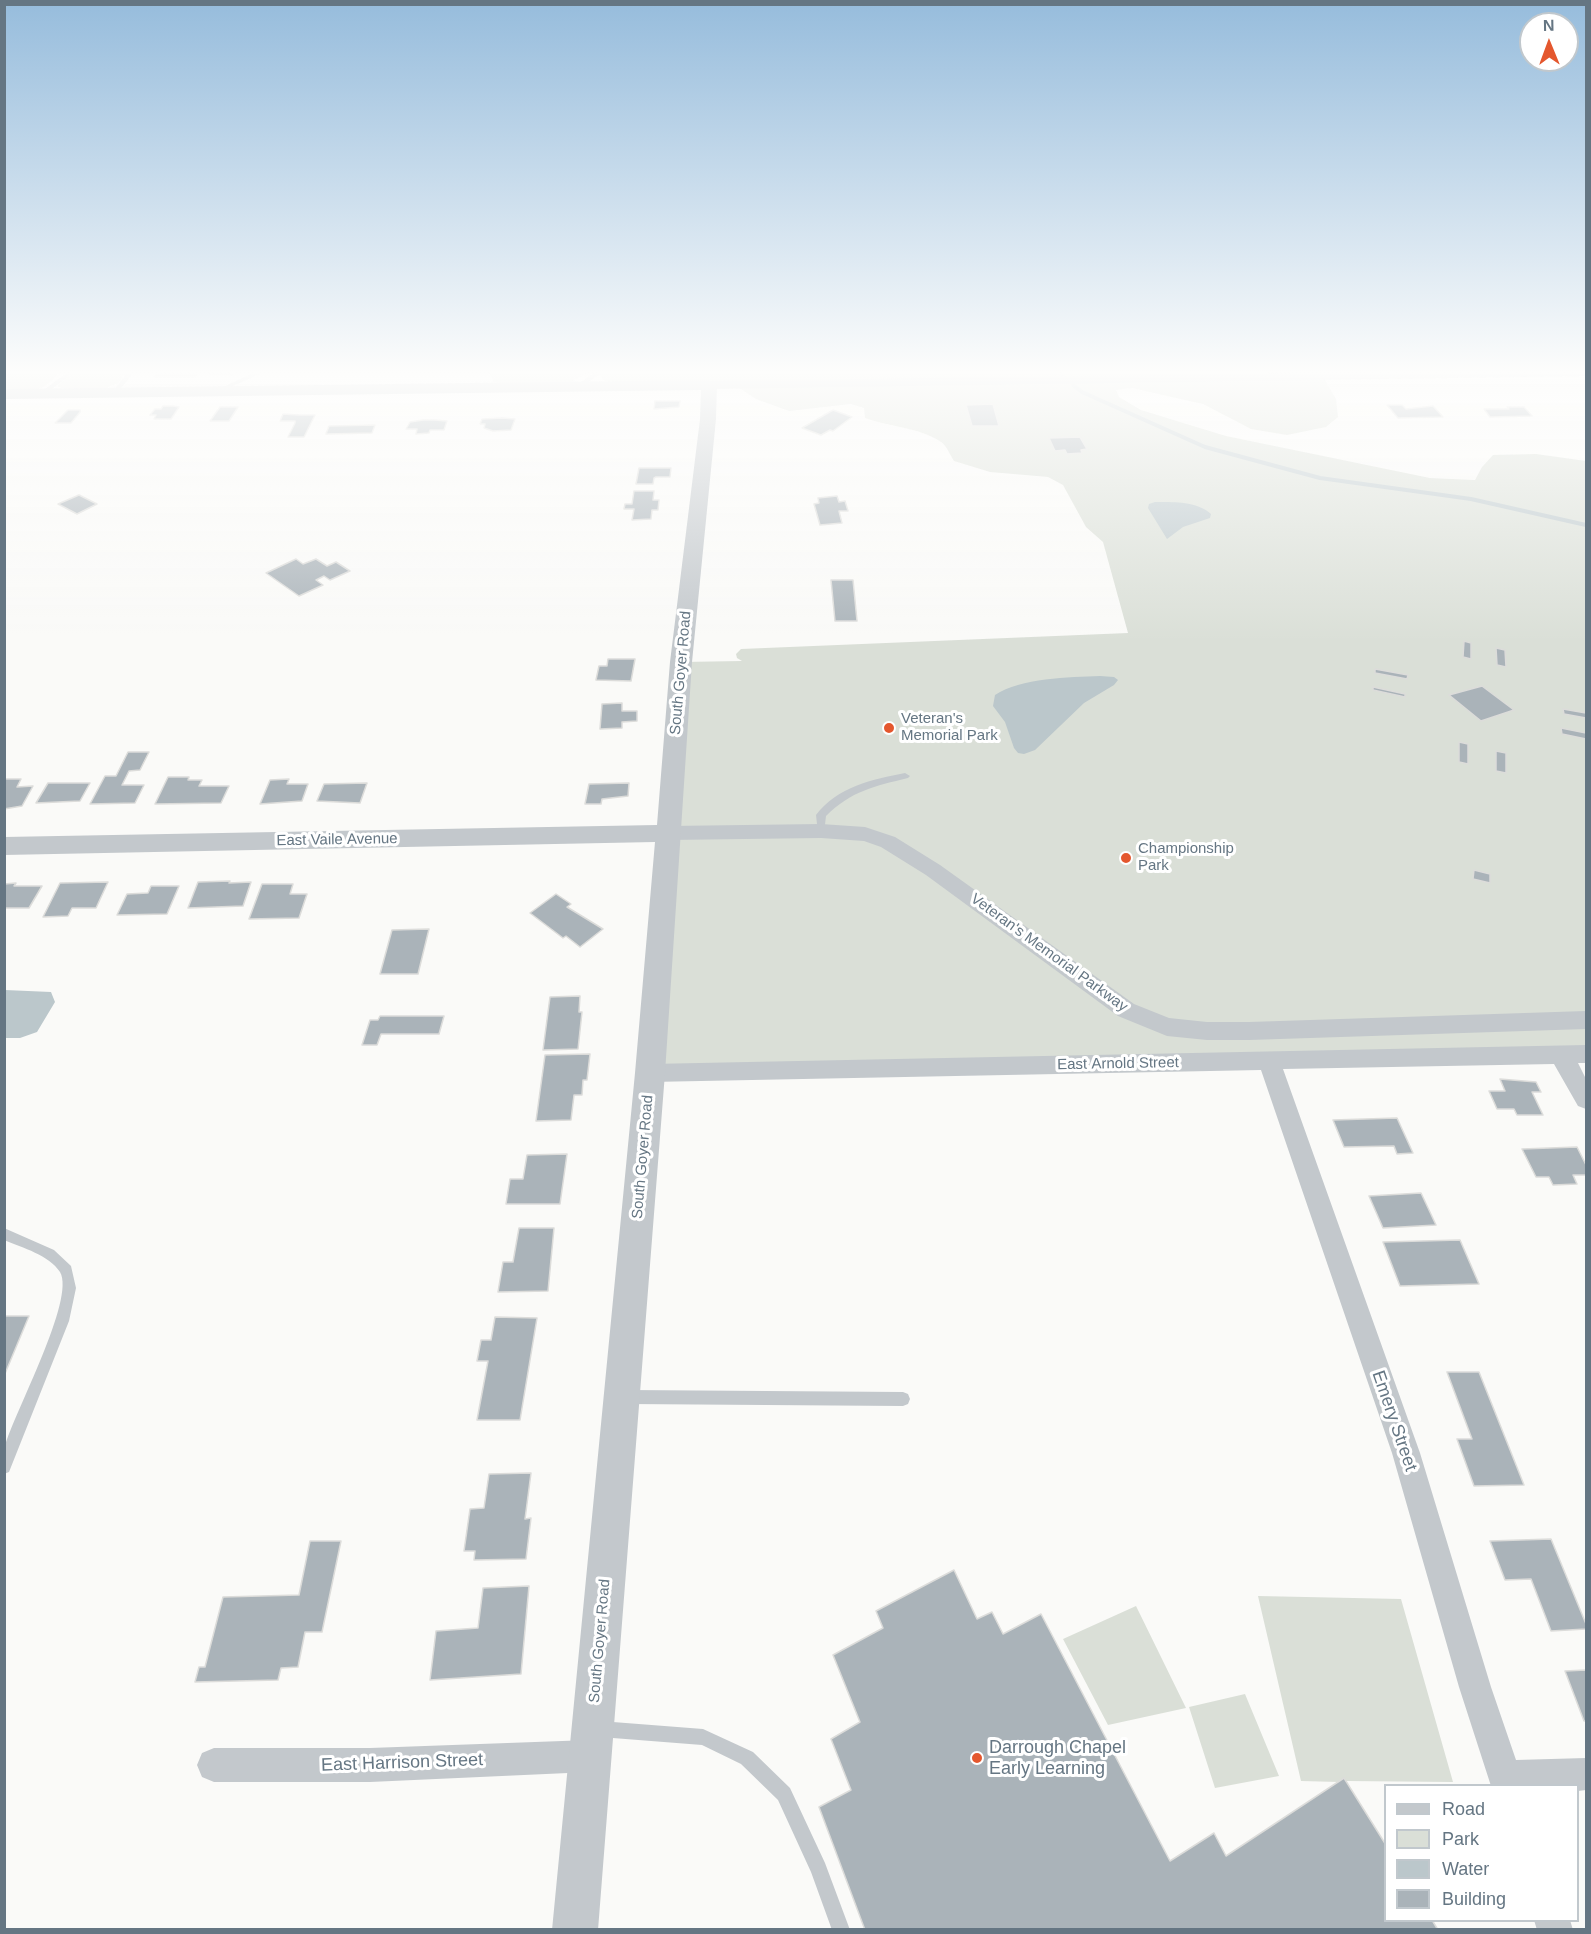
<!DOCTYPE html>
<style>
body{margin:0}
#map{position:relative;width:1591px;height:1934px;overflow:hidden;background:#fafaf8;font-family:Arial,sans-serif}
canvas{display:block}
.frame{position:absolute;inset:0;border:6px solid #657683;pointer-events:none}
.legend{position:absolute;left:1384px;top:1784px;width:195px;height:138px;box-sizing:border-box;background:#fff;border:2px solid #c1c8cd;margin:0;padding:8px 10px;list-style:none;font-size:18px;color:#657683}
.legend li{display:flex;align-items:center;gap:12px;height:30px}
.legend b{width:30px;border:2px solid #c1c8cd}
.north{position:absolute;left:1519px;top:12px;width:60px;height:60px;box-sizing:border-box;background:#fff;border:2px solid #c1c8cd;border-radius:50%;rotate:359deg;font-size:16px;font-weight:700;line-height:24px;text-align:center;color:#657683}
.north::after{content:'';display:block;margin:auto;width:21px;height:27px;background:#e4572e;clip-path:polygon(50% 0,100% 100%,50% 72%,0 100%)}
</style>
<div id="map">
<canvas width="1591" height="1934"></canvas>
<div class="frame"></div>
<ul class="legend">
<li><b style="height:8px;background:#c3c8cc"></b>Road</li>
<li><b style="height:16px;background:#dadfd7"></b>Park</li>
<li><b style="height:16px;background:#bbc7cb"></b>Water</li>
<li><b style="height:16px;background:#aab3b9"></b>Building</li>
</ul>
<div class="north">N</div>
</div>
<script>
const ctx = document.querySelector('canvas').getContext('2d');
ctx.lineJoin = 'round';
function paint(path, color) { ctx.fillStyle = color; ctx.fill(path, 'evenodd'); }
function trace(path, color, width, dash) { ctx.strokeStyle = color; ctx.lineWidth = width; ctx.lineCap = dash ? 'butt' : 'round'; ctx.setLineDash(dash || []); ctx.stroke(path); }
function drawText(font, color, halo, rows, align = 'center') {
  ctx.font = font + ' Arial,sans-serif'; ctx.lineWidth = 6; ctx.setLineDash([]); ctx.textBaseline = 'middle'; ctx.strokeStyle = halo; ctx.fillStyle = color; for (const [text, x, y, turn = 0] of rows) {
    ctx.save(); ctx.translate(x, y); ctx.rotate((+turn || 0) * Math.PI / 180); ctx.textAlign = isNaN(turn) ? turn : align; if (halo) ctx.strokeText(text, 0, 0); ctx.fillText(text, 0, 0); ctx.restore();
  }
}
const green = new Path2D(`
 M4 371H60C40 396 34 389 5 390Z
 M76 371H127L118 383 106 388H61L57 386Z
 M488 371H1264L1271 375 623 383 605 381 598 372C581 371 579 380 567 383 546 387 515 384 494 382Z
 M1323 377 1336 399 1338 417 1326 427 1287 435 1251 429 1203 404 1132 388 1116 390 1119 397 1141 410 1226 436 1430 478 1475 480 1482 467 1493 455 1536 454 1586 461V1055L650 1073 681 662 742 661 737 658 736 654 741 649 1128 633 1103 542 1086 527 1063 485 1048 477 990 472 954 461C950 455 947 446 941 442 919 427 889 427 865 418L864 408 851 404 789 411 756 399 735 385Z
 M1258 1596 1401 1599 1453 1782 1346 1781 1344 1778 1339 1782 1301 1781Z
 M1136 1606 1186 1708 1108 1725 1063 1639Z
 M1245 1694 1279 1776 1215 1788 1189 1707Z`);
const water = new Path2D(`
 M1155 502C1173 502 1197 501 1211 514L1210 518 1183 527 1167 539 1148 508 1149 504Z
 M1100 676 1114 677 1118 680 1114 685 1084 703 1035 750 1024 754 1018 753 1014 748 1005 722 993 706 995 695C1021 678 1069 677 1100 676Z
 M5 990 51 992 55 1002 37 1032 20 1038H5Z`);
const stream = new Path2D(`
 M1057 371 1063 376
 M1073 385 1082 392 1205 447 1320 478 1471 499 1586 525`);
const building = new Path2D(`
 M159 371H199L195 377H154Z
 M212 371H234L231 375H209Z
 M655 401H680L679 407 654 409Z
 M993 404 999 426H972L966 405Z
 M1387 405H1402L1406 409 1433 406 1443 417 1398 418Z
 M163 406H173L179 407 171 419H154L156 415H150L155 409H161Z
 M220 407H238L229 421H210Z
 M1507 407H1524L1532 416 1490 417 1484 409H1509Z
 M68 410H80V412L71 423H55Z
 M833 410 852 417 833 431 830 430 821 435 802 428Z
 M283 414 299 415H315L304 437H288L295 423V421H280Z
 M502 418 515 419 511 430 493 431 484 428 485 424H480L482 419Z
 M423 420H435L447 421 444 430H430L429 433 416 434 417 429H406L410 422Z
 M375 425 372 433 326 434 329 426Z
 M1080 437 1087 449 1081 450 1082 453 1067 454 1065 450 1055 451 1049 438Z
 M639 468H671L670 477H656L654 478 653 484H636Z
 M634 491H654L653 500H659L658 510H652L651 519 632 520 634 509H624L625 504H632Z
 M79 495 97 504 77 514 58 504Z
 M837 496 839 502 845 501 848 511H839L842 523 820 525 814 504 819 503 818 498Z
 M296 559 303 564 316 559 327 566 336 562 350 571 330 580 324 576 316 580 323 585 299 596 266 573Z
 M831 580H853L857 621H835Z
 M1464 641 1471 643V659L1463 657Z
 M1496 648 1505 650 1506 667 1497 665Z
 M608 659H635L631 681 596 680 599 666H607Z
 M1375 669 1408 675 1407 679 1375 673Z
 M1482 686 1514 710 1481 721 1449 695Z
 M1373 687 1405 694V697L1373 690Z
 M622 703V711H637V721L622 722V728L600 729 602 704Z
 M1563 709 1586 713V718L1564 714Z
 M1561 728 1586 733V739L1562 734Z
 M1459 742 1468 744V764L1459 762Z
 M1496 751 1506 753V773L1496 771Z
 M128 752H149L140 770 129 771 122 785H144L135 803 90 804 105 776H116Z
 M168 777H189L188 780H202L199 786H229L221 803 155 804Z
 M4 779H21L17 787 33 786 22 806 4 809Z
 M289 779 287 784H308L302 801 260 804 270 780Z
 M48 783H90L80 801 36 803Z
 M367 783 360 803 317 801 324 784Z
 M629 783 628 796 602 799 601 804H585L589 784Z
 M1474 870 1490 874V883L1473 879Z
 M230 881 229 883 251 882 243 906 188 908 198 882Z
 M108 882 96 908H72L68 916 43 917 60 883Z
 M16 883 14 886H42L29 908H4V884Z
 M262 884H293L290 894H307L299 918 249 919Z
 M151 886H179L167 914 117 915 127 894 148 893Z
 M556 894 571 904 567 907 603 929 580 947 566 936 563 938 530 913Z
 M429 929 418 974H380L392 930Z
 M580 996 579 1012H582L578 1049 543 1050 550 997Z
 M380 1016H444L439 1034H381L377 1045H362L370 1020H378Z
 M590 1054 587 1080H583L582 1095H574L571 1120 536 1121 545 1055Z
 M1500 1079 1536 1082 1541 1092H1532L1543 1115H1517L1514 1109H1497L1489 1091H1505Z
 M1397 1118 1413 1153 1397 1154 1394 1146 1344 1147 1333 1120Z
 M1577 1147 1586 1165V1175H1573L1577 1184 1553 1185 1549 1177H1536L1522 1149Z
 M567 1154 560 1204H506L510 1179H523L527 1155Z
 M1421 1193 1436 1225 1383 1228 1369 1196Z
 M519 1228H554L548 1291 498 1292 503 1262H513Z
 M1460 1240 1479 1284 1400 1286 1383 1242Z
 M4 1316H29L4 1376Z
 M495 1317 537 1318 520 1420H477L488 1361H477L481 1340H491Z
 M1447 1372H1479L1524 1485 1474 1486 1457 1439H1472Z
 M531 1473 525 1519 531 1518 526 1559 474 1560 475 1551H464L470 1509 484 1508 489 1474Z
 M1551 1539 1586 1624V1629L1551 1631 1531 1579 1505 1580 1490 1541Z
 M310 1541H341L322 1632H305L298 1667 281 1668 278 1680 195 1682 199 1667H205L223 1597 299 1595Z
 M954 1570 977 1619 992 1612 1003 1634 1041 1614 1170 1861 1214 1833 1226 1856 1344 1778 1386 1845V1920H1432L1438 1930H865L819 1807 851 1790 831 1739 860 1722 833 1655 883 1628 876 1611Z
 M529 1586 521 1674 430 1680 436 1631 478 1628 483 1588Z
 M1586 1670V1721H1584L1565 1671Z`);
const service = new Path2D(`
 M69 371H76L45 394H41V392Z
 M129 371H135L117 393H113V391Z
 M257 371H266L222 391 217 390Z
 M597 371H605L579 388H575V386Z
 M905 773 910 776 908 778C875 786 851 791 826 816L824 833H818L816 815C837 787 873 779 905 773Z
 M4 1228 54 1250 71 1266 76 1288 69 1321 9 1472 4 1474C4 1465 3 1455 5 1446 14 1413 76 1299 60 1272 49 1255 23 1248 4 1240Z
 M628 1390 903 1392 908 1394 910 1399 908 1404 903 1406 628 1404 623 1402 621 1397 623 1392Z
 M600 1721 703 1729 753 1752 790 1788 825 1863 850 1930H832L811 1872 778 1800 741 1764 702 1745 600 1737 594 1735 592 1729 594 1723Z`);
const minor = new Path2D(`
 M1445 371H1586V376L709 389 703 385 709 381Z
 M821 824 865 827 895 837 940 865 1134 1004 1169 1018 1207 1022H1249L1586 1011V1029L1249 1040H1207L1167 1036 1118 1016 926 875 881 847 864 841 821 838 669 840 662 838 660 833 662 828 669 826Z
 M1586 1045V1063H1578L1586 1079V1109L1578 1106 1554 1064 1283 1069 1420 1453 1491 1687 1516 1760 1586 1758V1790L1578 1791V1786H1491L1459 1687 1392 1453 1261 1070 650 1082 642 1080 639 1073 642 1066 650 1064Z
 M590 1740 602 1744 606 1756 602 1768 590 1772 370 1782H214L202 1777 197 1765 202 1753 214 1748H370Z
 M1534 1920H1570L1573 1930H1537Z`);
const tertiary = new Path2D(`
 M709 380 717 385 716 419 692 662 665 1073 598 1930H552L635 1073 655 842 4 855V837L657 825 670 662 700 419 701 390 4 399V389Z`);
const markers = [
 [889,728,6,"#e4572e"],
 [1126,858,6,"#e4572e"],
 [977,1758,6,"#e4572e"]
];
const streetNames = [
 ["South Goyer Road",681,673,-85],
 ["East Vaile Avenue",337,840,-1],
 ["Veteran's Memorial Parkway",1049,953,36],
 ["East Arnold Street",1118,1064,-1],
 ["South Goyer Road",643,1157,-85],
 ["South Goyer Road",600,1641,-85]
];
const poiNames = [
 ["Veteran's",901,719],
 ["Memorial Park",901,736],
 ["Championship",1138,849],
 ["Park",1138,866]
];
const nearStreetnames = [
 ["Emery Street",1394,1421,71],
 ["East Harrison Street",402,1763,-2]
];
const nearPoinames = [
 ["Darrough Chapel",989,1748],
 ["Early Learning",989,1769]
];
paint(green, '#dadfd7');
paint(water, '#bbc7cb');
trace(stream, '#bbc7cb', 4);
paint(building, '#aab3b9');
trace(building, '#dcdcda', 1.5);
paint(service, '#c3c8cc');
paint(minor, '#c3c8cc');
paint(tertiary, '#c3c8cc');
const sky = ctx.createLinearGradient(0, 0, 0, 642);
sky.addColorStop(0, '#96bcdc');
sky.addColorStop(0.58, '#fdfdfc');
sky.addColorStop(1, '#fdfdfc00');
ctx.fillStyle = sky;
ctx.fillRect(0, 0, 1591, 642);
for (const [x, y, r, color] of markers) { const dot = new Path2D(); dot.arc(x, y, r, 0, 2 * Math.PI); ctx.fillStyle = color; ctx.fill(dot); trace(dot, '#fff', 2); }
drawText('15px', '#657683', '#fff', streetNames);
drawText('15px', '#657683', '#fff', poiNames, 'left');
drawText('18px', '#657683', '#fff', nearStreetnames);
drawText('18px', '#657683', '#fff', nearPoinames, 'left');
</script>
